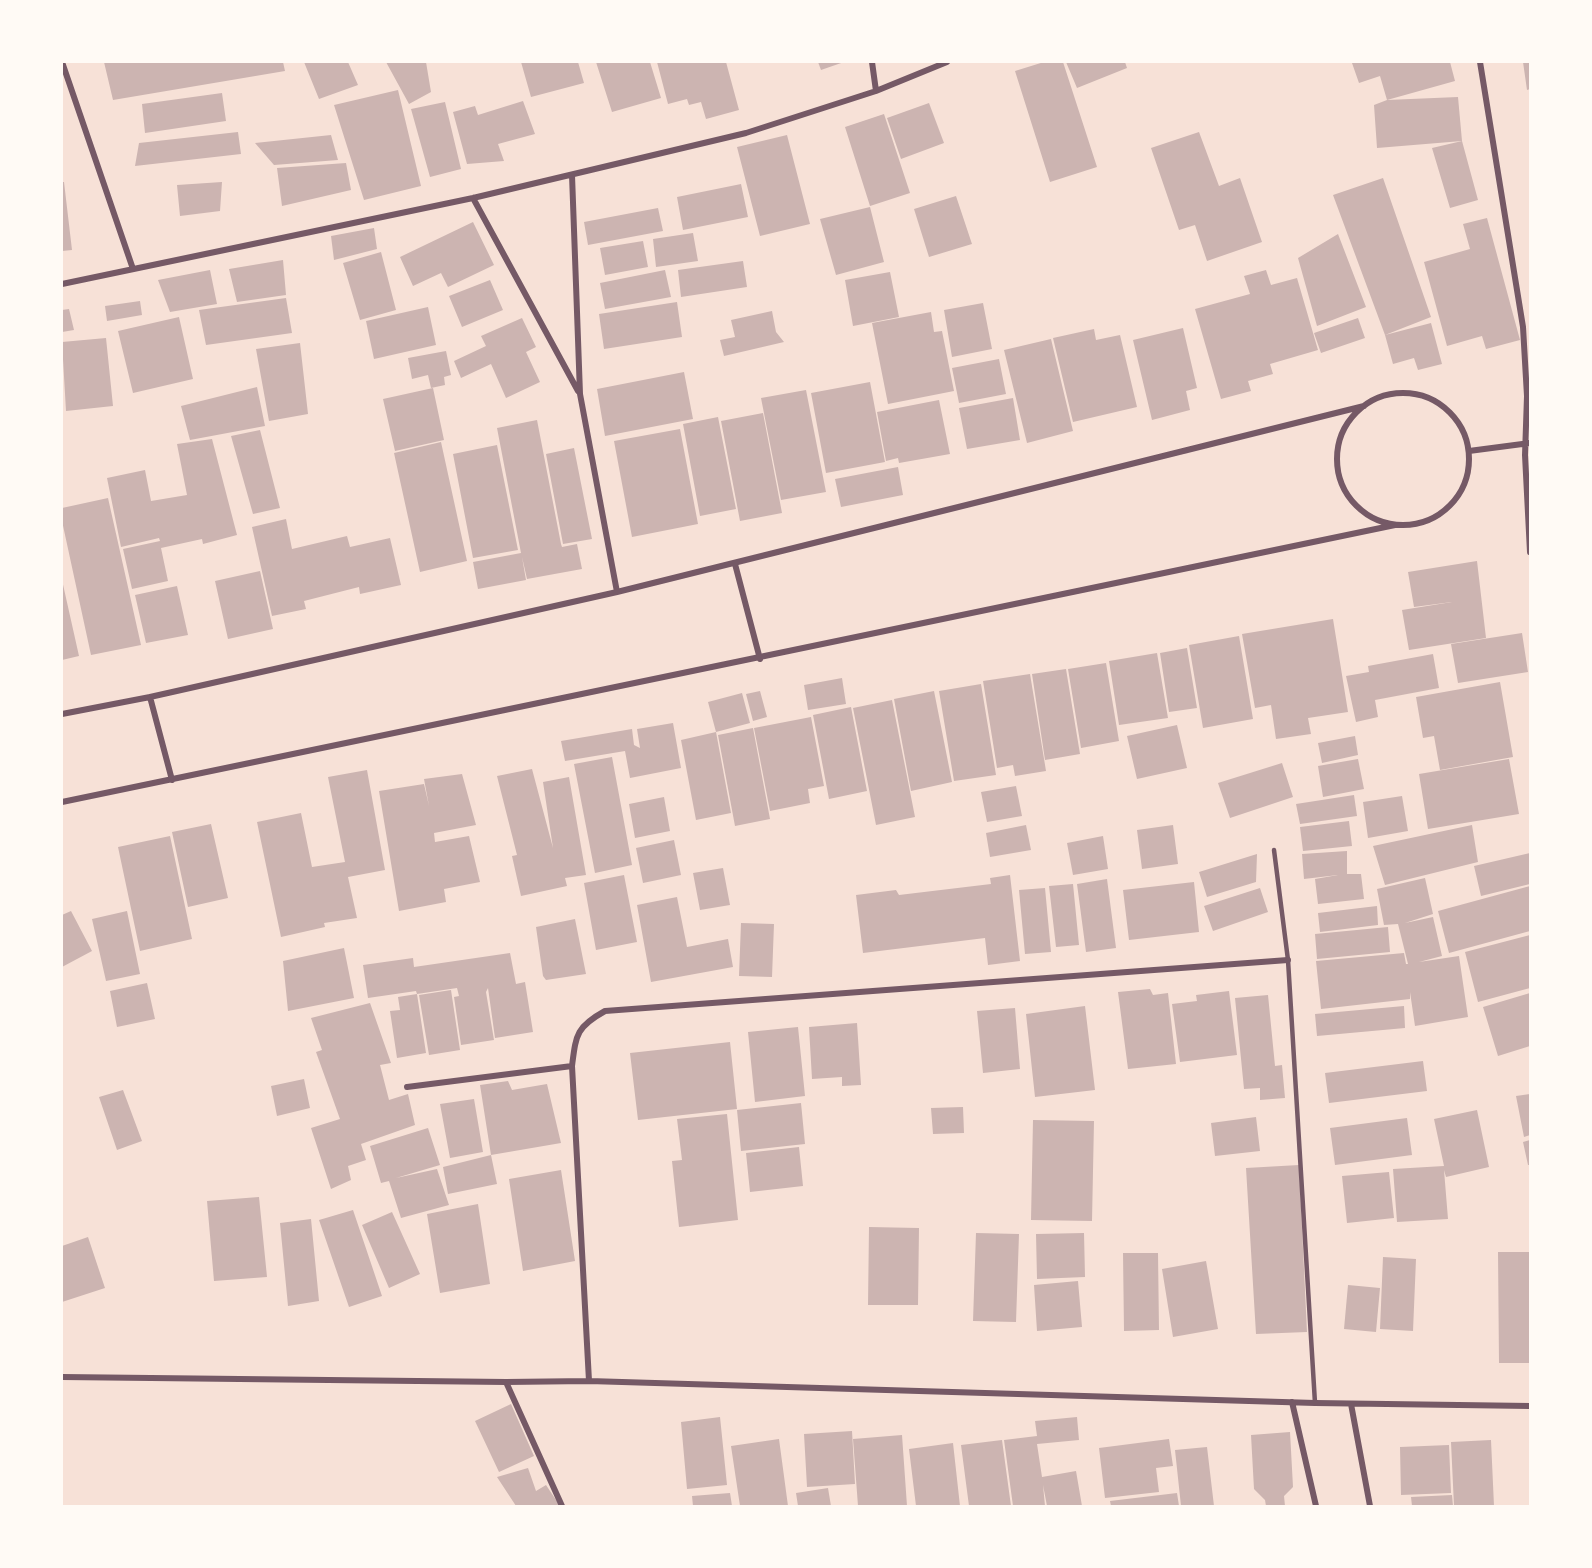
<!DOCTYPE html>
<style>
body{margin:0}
#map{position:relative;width:1592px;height:1568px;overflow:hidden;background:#f7e1d7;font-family:"Titillium Web",sans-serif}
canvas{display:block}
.frame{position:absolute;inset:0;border:63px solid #fffaf5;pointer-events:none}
</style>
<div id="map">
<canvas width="1592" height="1568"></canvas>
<div class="frame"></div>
</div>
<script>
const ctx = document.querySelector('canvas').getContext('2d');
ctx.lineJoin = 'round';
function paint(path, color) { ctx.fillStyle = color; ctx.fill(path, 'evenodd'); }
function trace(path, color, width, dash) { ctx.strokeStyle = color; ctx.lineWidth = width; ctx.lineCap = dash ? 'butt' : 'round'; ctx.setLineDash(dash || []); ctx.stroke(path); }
const building = new Path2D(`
 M104 62H283L285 71 113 100Z
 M304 62H348L358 85 319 99Z
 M386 62H426L431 92 409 104Z
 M521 62H578L584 83 531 97Z
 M596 62H650L661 98 612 112Z
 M657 62H726L739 110 706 119 701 102 689 105 687 99 668 104Z
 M818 62H844L821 70Z
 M1044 62H1063L1097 167 1050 182 1015 71Z
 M1066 62H1125L1127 68 1077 88Z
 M1357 62H1450L1455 81 1387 100 1380 76 1359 83 1352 63Z
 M1523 62H1530V89L1527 90Z
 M398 90 421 186 364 200 334 105Z
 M222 93 226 121 145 133 142 104Z
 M1458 97 1462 141 1478 200 1450 208 1432 148 1462 141 1377 148 1374 105 1387 100Z
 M523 101 535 134 498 144 504 161 467 164 453 112 475 106 478 115Z
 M445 102 461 169 430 177 411 109Z
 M929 103 944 143 901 159 887 118Z
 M884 114 910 193 870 206 845 127Z
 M238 132 241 154 135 166 139 143Z
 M1199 132 1219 186 1240 178 1262 242 1207 261 1195 225 1179 230 1151 148Z
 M331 135 338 160 274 165 255 143Z
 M787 135 810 224 760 236 737 147Z
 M346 163 351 190 282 206 277 168Z
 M1383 178 1431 317 1385 335 1333 195Z
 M62 182H64L72 250 62 251Z
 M222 182 220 211 180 216 177 185Z
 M741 184 748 217 683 230 677 197Z
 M956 196 972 244 929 257 914 209Z
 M870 207 884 262 836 275 820 219Z
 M658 208 663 231 588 245 584 222Z
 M1487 218 1520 340 1486 349 1482 336 1447 346 1424 262 1470 249 1463 224Z
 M473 222 494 265 448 287 441 273 413 286 400 257Z
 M374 228 377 249 334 260 331 236Z
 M693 233 698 261 656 267 653 239Z
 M1338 234 1366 307 1317 326 1298 258Z
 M643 241 648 267 605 275 600 248Z
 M381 252 396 310 360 320 343 263Z
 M283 260 286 295 237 302 229 269Z
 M743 261 747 287 681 297 678 270Z
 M210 270 217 304 170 312 158 280Z
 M665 270 671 297 605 309 600 283Z
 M1266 270 1271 285 1297 278 1318 350 1270 364 1273 374 1248 381 1251 391 1221 399 1195 309 1250 294 1244 276Z
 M890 272 899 317 853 326 845 280Z
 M490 280 503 310 462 327 449 296Z
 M286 298 292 333 206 345 199 310Z
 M140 301 142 315 107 321 105 306Z
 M677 302 682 337 604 349 599 314Z
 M983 303 992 349 952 357 944 310Z
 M428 307 436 345 374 359 366 321Z
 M69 309 74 330 62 332V310Z
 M772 311 776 332 784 342 724 356 720 340 735 337 731 320Z
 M931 312 934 332 942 331 954 391 888 404 872 323Z
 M179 317 193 379 133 393 118 331Z
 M522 318 536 347 526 352 540 382 506 398 491 364 461 378 454 361 486 346 481 336Z
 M1358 318 1365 338 1321 353 1314 333Z
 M1431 323 1442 364 1418 370 1414 358 1393 364 1385 335Z
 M1183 328 1197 388 1186 391 1190 410 1152 420 1133 340Z
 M1094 329 1096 340 1120 335 1137 407 1073 422 1053 338Z
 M106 338 113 406 66 411 62 342Z
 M1051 339 1073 431 1027 443 1004 350Z
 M300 343 308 414 269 421 256 349Z
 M446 351 451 375 444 377 445 385 431 388 428 375 412 379 408 358Z
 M999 359 1006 394 959 403 952 368Z
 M684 372 693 419 605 436 597 389Z
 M870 382 885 462 826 473 811 393Z
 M257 387 265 426 190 440 181 406Z
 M433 388 444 440 395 451 383 399Z
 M806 390 826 492 781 500 761 398Z
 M1013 398 1020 440 967 449 959 408Z
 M939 400 950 454 899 463 898 458 886 461 877 412Z
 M763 413 782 513 740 521 721 421Z
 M718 417 736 509 700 516 683 424Z
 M537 420 561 544 562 547 577 544 582 569 527 579 522 557 526 580 478 589 473 562 521 553 497 428Z
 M680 429 698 524 632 537 614 441Z
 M260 430 280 508 253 514 231 436Z
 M212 439 237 535 203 544 202 539 161 548 168 581 132 589 123 549 160 541 159 538 121 547 107 478 145 470 151 501 187 495 177 444Z
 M441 442 467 561 420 572 394 453Z
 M497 445 518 550 473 558 453 454Z
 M574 448 592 539 563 544 546 454Z
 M898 467 903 495 841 507 835 479Z
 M108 498 141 645 91 655 62 521V508Z
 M286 519 292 549 347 536 350 547 390 538 401 585 360 594 359 587 304 601 306 609 272 616 252 527Z
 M1477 561 1486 638 1409 650 1402 610 1452 602 1414 607 1408 572Z
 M260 571 273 629 228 639 215 581Z
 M62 580 79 656 62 660Z
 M177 586 188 635 146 643 135 595Z
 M1333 619 1348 712 1308 718 1311 734 1276 739 1271 705 1255 708 1242 634Z
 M1522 633 1528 672 1458 683 1451 644Z
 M1239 636 1253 719 1203 728 1189 645Z
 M1187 648 1197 708 1169 712 1160 653Z
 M1157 653 1168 718 1119 725 1109 661Z
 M1433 654 1439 688 1375 700 1378 717 1356 722 1346 676 1369 672 1368 666Z
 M1106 663 1119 741 1081 748 1068 669Z
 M1066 669 1080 754 1045 760 1032 674Z
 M1030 674 1046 771 1015 776 1013 765 997 768 983 681Z
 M842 678 846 704 808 710 804 685Z
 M1500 682 1513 757 1440 770 1434 736 1423 738 1416 697Z
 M981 684 996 775 954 781 939 691Z
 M760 691 767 717 753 721 746 694Z
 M934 691 952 782 911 791 894 699Z
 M742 693 750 723 716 732 708 702Z
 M892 700 915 817 876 825 853 708Z
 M851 707 867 791 829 799 813 715Z
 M811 717 824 786 808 789 810 803 770 811 754 728Z
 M673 723 681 768 630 778 625 751 565 761 561 741 632 729 634 745 640 748 637 729Z
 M1177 725 1187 768 1137 779 1127 736Z
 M753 728 770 819 735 826 718 735Z
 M716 732 731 813 696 820 681 740Z
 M1355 736 1358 755 1322 763 1318 743Z
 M612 757 632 865 595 873 574 764Z
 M1358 759 1364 789 1323 797 1318 766Z
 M1509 759 1519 814 1428 829 1419 774Z
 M1282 763 1293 797 1230 818 1218 783Z
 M532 769 553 848 543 782 569 777 586 875 565 878 567 886 521 896 512 856 517 855 497 776Z
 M367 770 385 870 348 877 357 918 324 923 325 927 281 937 257 822 301 813 312 867 345 862 328 777Z
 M462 774 476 825 434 833 435 842 469 836 480 882 444 889 446 902 399 911 379 791 424 784 429 806 424 779Z
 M1016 786 1022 816 987 822 981 792Z
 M1354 795 1357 816 1300 824 1296 804Z
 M1402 796 1408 831 1368 838 1363 802Z
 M664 797 670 831 635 838 629 804Z
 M1349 821 1352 846 1303 851 1300 827Z
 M211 824 228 898 188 907 172 832Z
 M1026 825 1031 850 990 857 986 833Z
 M1173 825 1178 864 1142 869 1137 830Z
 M1472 825 1478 862 1385 885 1373 846Z
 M170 836 192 939 140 951 118 847Z
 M1103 836 1108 869 1073 875 1067 843Z
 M674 840 681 875 643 883 636 848Z
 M1347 851V874H1361L1364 899 1318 904 1315 879 1338 875 1304 879 1302 854Z
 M1530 853V884L1481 896 1474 866Z
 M1257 854 1256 882 1207 897 1199 872Z
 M723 868 730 905 700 910 693 873Z
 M624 875 637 942 596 950 584 883Z
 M1010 875 1020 961 988 965 985 938 863 953 856 895 896 890 899 895 991 884 990 878Z
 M1425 878 1433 914 1405 923 1433 917 1442 956 1419 962 1459 956 1468 1017 1415 1026 1410 992V999L1321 1009 1316 961 1404 953 1406 964H1408L1398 924 1384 925 1377 889Z
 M1107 879 1116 948 1086 952 1077 884Z
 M1194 882 1199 932 1129 940 1123 890Z
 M1073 884 1079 945 1056 947 1049 886Z
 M1530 886V931L1449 953 1438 911Z
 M1045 888 1051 952 1025 954 1019 890Z
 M1260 888 1268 912 1213 931 1204 906Z
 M677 897 687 947 728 939 733 967 651 982 637 905Z
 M1377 906 1378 925 1320 932 1318 913Z
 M71 911 92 951 62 967V915Z
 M127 911 140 974 106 981 92 919Z
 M575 919 586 974 546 980 543 976 536 927Z
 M741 923 774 924 772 977 739 976Z
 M1388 927 1390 952 1317 959 1315 934Z
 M1530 935V988L1478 1002 1465 952Z
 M344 948 354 998 288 1011 283 961Z
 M510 953 516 984 525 982 533 1032 495 1038 488 988 486 992 494 1040 461 1045 454 997 459 996 457 988 417 994 426 1053 397 1058 390 1011 400 1010 398 997 417 994 416 991 368 998 363 965 413 958 414 967Z
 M147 983 155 1019 117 1027 110 991Z
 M1150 989 1153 995 1168 993 1176 1064 1128 1069 1118 992Z
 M451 990 460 1050 429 1055 419 995Z
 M1229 991 1237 1055 1180 1062 1172 1004 1197 1001 1196 995Z
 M1530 993V1046L1498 1056 1483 1007Z
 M1268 995 1275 1066 1282 1065 1285 1098 1260 1100V1088L1244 1089 1235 998Z
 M370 1003 391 1063 380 1065 389 1100 408 1094 415 1125 361 1144 366 1160 348 1166 351 1180 331 1189 311 1128 340 1119 316 1052 322 1050 311 1018Z
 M1085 1006 1095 1090 1035 1097 1026 1014Z
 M1404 1006 1405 1028 1317 1036 1315 1014Z
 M1015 1008 1020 1069 983 1073 977 1011Z
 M857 1023 861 1085 842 1086V1077L812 1079 809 1027Z
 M798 1027 805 1096 755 1102 748 1032Z
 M730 1042 737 1109 638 1120 630 1053Z
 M1423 1061 1427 1091 1329 1103 1325 1073Z
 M304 1079 310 1108 277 1116 271 1086Z
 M508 1081 512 1090 547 1084 561 1143 491 1155 480 1085Z
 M123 1090 142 1141 117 1150 99 1097Z
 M1530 1094V1135L1524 1137 1516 1096Z
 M474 1099 483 1152 450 1158 440 1104Z
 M801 1103 805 1144 741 1151 737 1110Z
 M963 1107 964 1133 933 1134 931 1108Z
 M1477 1110 1489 1167 1446 1177 1444 1170 1448 1219 1397 1222 1393 1169 1444 1166 1434 1119Z
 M727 1114 738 1220 679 1227 672 1161 682 1160 677 1119Z
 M1256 1117 1260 1151 1215 1156 1211 1123Z
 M1407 1118 1412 1155 1335 1165 1330 1128Z
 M1033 1120 1094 1121 1092 1221 1031 1220Z
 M428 1128 440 1165 396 1178 437 1169 449 1205 401 1218 389 1181 381 1183 370 1146Z
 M1530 1140V1165H1528L1523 1142Z
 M799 1147 803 1186 750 1192 746 1153Z
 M491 1155 497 1184 448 1194 443 1167Z
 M1299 1165 1307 1332 1256 1334 1246 1168Z
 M561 1170 575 1261 523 1271 509 1179Z
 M1389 1172 1394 1218 1347 1223 1342 1176Z
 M259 1197 267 1277 214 1281 207 1201Z
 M478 1204 490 1284 440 1293 427 1214Z
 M353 1210 382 1296 349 1307 319 1220Z
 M392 1212 420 1274 389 1288 362 1225Z
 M311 1219 319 1301 288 1306 280 1223Z
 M869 1227 919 1228 918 1305H868Z
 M976 1233 1019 1234 1016 1322 973 1321Z
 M1084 1233 1085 1277 1037 1279 1036 1234Z
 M88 1237 105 1288 62 1302V1246Z
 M1498 1252H1530V1363H1499Z
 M1123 1253H1158L1159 1330 1124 1331Z
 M1383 1257 1416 1259 1413 1331 1380 1329Z
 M1206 1261 1218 1329 1173 1337 1162 1269Z
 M1078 1281 1082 1327 1037 1331 1034 1285Z
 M1348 1285 1380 1288 1376 1332 1344 1329Z
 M511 1404 534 1456 499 1472 475 1421Z
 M720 1417 727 1485 687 1489 681 1422Z
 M1077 1417 1079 1440 1037 1444 1042 1477 1076 1471 1082 1506H1047L1043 1485 1045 1506H1013L1004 1440 1037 1436 1035 1421Z
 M852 1431 855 1484 807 1487 804 1434Z
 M1290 1432 1293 1487 1284 1496 1285 1506H1266L1265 1500 1254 1489 1251 1435Z
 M902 1435 907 1506H858L853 1439Z
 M779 1439 788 1506H740L731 1446Z
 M1169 1439 1173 1466 1156 1468 1159 1492 1105 1498 1099 1448Z
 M1002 1440 1011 1506H969L961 1445Z
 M1491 1440 1494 1506H1454L1451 1442Z
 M953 1443 960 1506H916L909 1449Z
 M1449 1445 1451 1493 1401 1495 1400 1447Z
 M1207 1447 1214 1506H1181L1175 1450Z
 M528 1468 536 1491 546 1485 560 1506H516L497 1477Z
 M828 1488 831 1506H798L796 1493Z
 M730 1493 732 1506H693L692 1496Z
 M1177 1493 1179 1506H1111L1110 1501Z
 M1452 1495 1453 1506H1412L1411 1497Z`);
const service = new Path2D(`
 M1274 850 1288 960 1315 1403`);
const minor = new Path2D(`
 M62 62 133 269
 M872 62 876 91
 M1480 62 1523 327 1527 396 1525 455 1530 552
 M572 175 580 394 617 592
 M473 198 578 391
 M62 284 473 198 746 133 876 91 947 62
 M1337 459a66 66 0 1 1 132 0a66 66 0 1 1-132 0Z
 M1469 451 1530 443
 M735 564 760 659
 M150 697 172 780
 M62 714 150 697 617 592 1364 406
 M62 802 1395 525
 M407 1087 572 1066
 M62 1377 506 1382 589 1381 1315 1403 1530 1406
 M589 1381 572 1066C576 1035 576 1027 605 1011L1288 960
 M506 1382 562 1506
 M1292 1402 1316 1506
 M1351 1404 1370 1506`);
paint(building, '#ccb4b1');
trace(service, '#755966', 4.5);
trace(minor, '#755966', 6);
</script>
